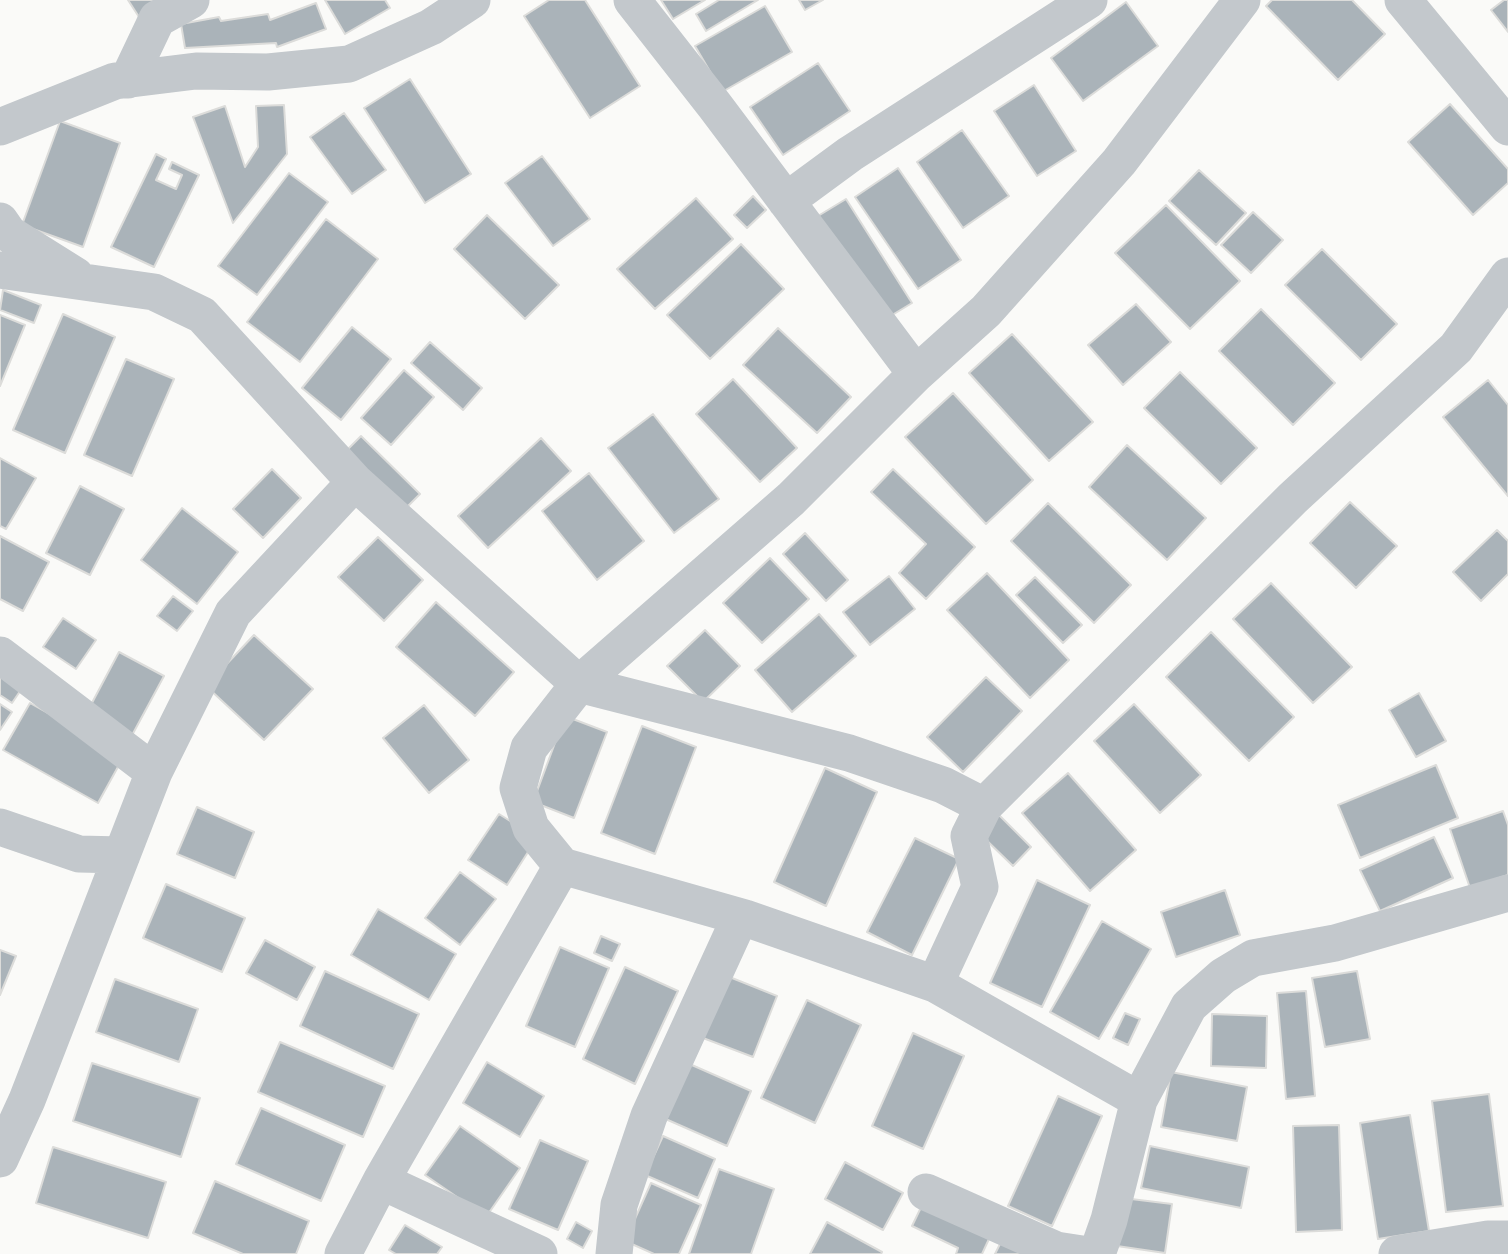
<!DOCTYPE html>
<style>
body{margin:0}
canvas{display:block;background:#fafaf8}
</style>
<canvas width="1508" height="1254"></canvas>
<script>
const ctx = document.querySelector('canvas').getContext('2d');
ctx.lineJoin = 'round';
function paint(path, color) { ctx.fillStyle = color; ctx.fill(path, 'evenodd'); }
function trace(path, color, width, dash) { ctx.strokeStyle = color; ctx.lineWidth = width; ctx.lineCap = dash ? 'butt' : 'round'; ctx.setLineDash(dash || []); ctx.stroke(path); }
const building = new Path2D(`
 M128 0H165L139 17Z
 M325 0H385L390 8 345 34Z
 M549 0H585L640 86 590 118 524 16Z
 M661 0H705L673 19Z
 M719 0H758L706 31 696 14Z
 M799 0H823L805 10Z
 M1272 0H1352L1385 34 1338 80 1266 6Z
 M1504 0H1508V32L1491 10Z
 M1126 2 1158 46 1083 101 1051 58Z
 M316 3 326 29 277 47 276 43 185 48 181 24 219 17 221 21 268 14 270 20Z
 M765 6 792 52 722 92 695 46Z
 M818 63 850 111 783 155 750 107Z
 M410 79 471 174 425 203 364 108Z
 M1034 85 1076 151 1037 176 994 111Z
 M1450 104 1508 169V183L1473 215 1408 142Z
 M284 105 287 154 233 223 193 117 225 106 245 167 258 147 256 106Z
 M344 113 386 170 352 194 310 137Z
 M60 121 120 143 83 247 22 225Z
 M962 130 1009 196 963 228 917 162Z
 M156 154 166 159 156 180 176 189 182 175 169 169 172 162 199 175 154 267 111 247Z
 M542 156 590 219 553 246 505 183Z
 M898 168 961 260 918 289 855 197Z
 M1199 170 1246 213 1216 245 1169 201Z
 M289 173 328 202 257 295 218 266Z
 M753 196 766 210 747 228 734 215Z
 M696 198 733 239 655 309 617 269Z
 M846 199 912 303 884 320 818 216Z
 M1166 205 1240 281 1190 329 1115 253Z
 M1253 212 1283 240 1251 273 1221 245Z
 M487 215 559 285 525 319 454 249Z
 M326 219 378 259 300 362 247 322Z
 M741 244 784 289 710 359 667 315Z
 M1322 249 1397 324 1361 360 1285 285Z
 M3 290 41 305 34 323 0 310Z
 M1136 304 1171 342 1123 385 1088 345Z
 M1261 309 1335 383 1293 425 1219 351Z
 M63 314 115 337 65 453 13 430Z
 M0 315 25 325 0 386Z
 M352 327 391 359 341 420 302 388Z
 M778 328 851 397 817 433 743 365Z
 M1012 334 1093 422 1049 461 969 373Z
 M430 342 482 388 463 410 411 363Z
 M126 359 174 379 132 476 84 455Z
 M404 370 434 397 391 445 361 418Z
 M1180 372 1257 448 1221 484 1144 408Z
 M733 379 797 448 760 482 696 414Z
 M1488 380 1508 405V496L1443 417Z
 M953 393 1033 480 986 524 905 437Z
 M653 414 719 499 674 533 608 448Z
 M361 436 420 494 402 512 344 453Z
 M541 438 571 471 488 548 458 516Z
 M1127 445 1206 518 1167 560 1089 487Z
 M0 458 36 478 6 529 0 526Z
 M272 469 301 498 263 538 233 509Z
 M893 469 975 547 926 599 899 573 926 544 871 492Z
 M589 473 644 541 597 580 542 511Z
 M80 486 124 509 90 575 46 553Z
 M1350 502 1397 546 1356 588 1310 543Z
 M1048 503 1131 585 1094 623 1011 541Z
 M182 508 238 552 197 604 141 560Z
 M1497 530 1508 541V574L1481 601 1453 572Z
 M805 533 848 580 826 601 783 554Z
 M0 536 49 562 23 611 0 599Z
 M378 537 423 580 384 621 338 577Z
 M770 558 809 599 762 643 723 603Z
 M987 573 1069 660 1030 698 947 610Z
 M889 576 915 609 870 645 843 612Z
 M1035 577 1082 625 1063 643 1016 595Z
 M1271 583 1352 667 1313 703 1233 619Z
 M173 596 193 611 177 631 157 616Z
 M436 602 514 672 475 716 396 647Z
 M819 614 856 656 792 712 755 670Z
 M63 618 96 640 76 669 43 647Z
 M705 630 740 666 703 702 667 666Z
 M1211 632 1294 717 1249 761 1166 677Z
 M254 635 313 689 264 740 206 686Z
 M119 652 164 676 130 739 85 716Z
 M0 664 27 681 12 703 0 695Z
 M986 677 1022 711 963 772 927 737Z
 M1419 693 1446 741 1416 757 1389 710Z
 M30 703 124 756 98 803 3 750Z
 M0 704 12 712 0 730Z
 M1134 704 1201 775 1160 813 1094 741Z
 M424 705 469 760 429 793 383 738Z
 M565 716 607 732 574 818 533 802Z
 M642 726 696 747 655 854 601 833Z
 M1436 765 1458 818 1360 858 1338 805Z
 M825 768 877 792 826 906 774 882Z
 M1068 773 1136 850 1090 891 1022 813Z
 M197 807 254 832 235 878 177 854Z
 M1503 811 1508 825V875L1470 888 1450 829Z
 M499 814 537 838 507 885 468 860Z
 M999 815 1031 847 1013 866 980 834Z
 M1434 837 1453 878 1380 911 1360 870Z
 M915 838 959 859 912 955 867 932Z
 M460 872 496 899 460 945 425 918Z
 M1037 880 1090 905 1042 1007 990 983Z
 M166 884 245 918 222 972 143 938Z
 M1225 890 1240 935 1176 957 1161 912Z
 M378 909 456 954 429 1000 351 955Z
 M1102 921 1151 949 1099 1039 1050 1012Z
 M601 936 620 944 612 961 594 953Z
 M265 940 315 967 297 1000 246 973Z
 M560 947 609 968 575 1047 526 1026Z
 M0 950 16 956 0 995Z
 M625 967 678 991 635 1084 583 1059Z
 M325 971 419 1014 393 1069 300 1026Z
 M1357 971 1370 1039 1325 1047 1312 978Z
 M727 976 777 996 753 1057 703 1038Z
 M115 979 198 1009 179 1062 96 1032Z
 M1306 991 1315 1096 1286 1099 1277 993Z
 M807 1000 861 1025 815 1123 761 1098Z
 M1125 1013 1140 1019 1128 1045 1113 1038Z
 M1212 1014 1267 1016 1266 1068 1211 1066Z
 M913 1033 964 1056 923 1149 872 1126Z
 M280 1042 385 1086 363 1137 258 1092Z
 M487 1062 544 1096 520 1137 463 1103Z
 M685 1062 751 1091 727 1146 661 1117Z
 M92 1063 200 1098 181 1157 73 1121Z
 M1171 1072 1247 1087 1237 1141 1161 1127Z
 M1489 1094 1503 1206 1446 1212 1432 1101Z
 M1058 1096 1102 1116 1052 1226 1008 1206Z
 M261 1108 345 1145 321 1201 236 1164Z
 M1410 1115 1429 1231 1378 1239 1360 1123Z
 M1339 1125 1342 1230 1296 1232 1293 1126Z
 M460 1126 520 1168 486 1217 425 1175Z
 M663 1136 715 1159 698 1198 645 1175Z
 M540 1140 588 1161 558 1230 509 1209Z
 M1150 1146 1249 1167 1241 1208 1141 1188Z
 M53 1147 166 1182 148 1238 36 1203Z
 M845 1162 903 1193 883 1230 825 1199Z
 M719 1169 774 1189 751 1254H689Z
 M215 1181 309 1221 296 1254H243L193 1233Z
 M651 1183 701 1205 679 1254H654L625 1241Z
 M927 1195 995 1226 982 1254H956L958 1248 912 1226Z
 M1123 1198 1172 1204 1165 1253 1117 1246Z
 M576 1222 592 1231 583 1248 567 1239Z
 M827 1222 882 1252 881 1254H810Z
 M405 1225 442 1247 437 1254H396L389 1250Z
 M1007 1230 1051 1254H995Z`);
const minor = new Path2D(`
 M632 0 715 106 916 374
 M1403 0 1508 127
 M128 80 157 19 191 0
 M0 127 115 81 196 71 268 72 349 64 431 27 472 0
 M786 201 850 154 1089 0
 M0 221 9 234 76 276
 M0 270 154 292 202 315 355 482 579 684 849 753 943 785 984 806
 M0 655 154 772
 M0 827 79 854 122 855
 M935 984 980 887 969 836 984 806 1293 498 1456 348 1508 276
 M1139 1100 935 984 745 918 562 866 531 828 518 788 529 748 579 684 791 499 916 374 986 311 1119 162 1242 0
 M0 1159 27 1100 154 772 233 613 355 482
 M381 1181 539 1254
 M926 1192 1056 1250 1082 1254
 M343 1254 381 1181 562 866
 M614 1254 619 1205 649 1116 737 924 745 918
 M1097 1254 1109 1220 1139 1100 1189 1006 1223 976 1253 958 1335 943 1508 893
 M1397 1254 1488 1239H1508`);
paint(building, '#aab3b9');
trace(building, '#dcdcda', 2);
trace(minor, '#c3c8cc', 37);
</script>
